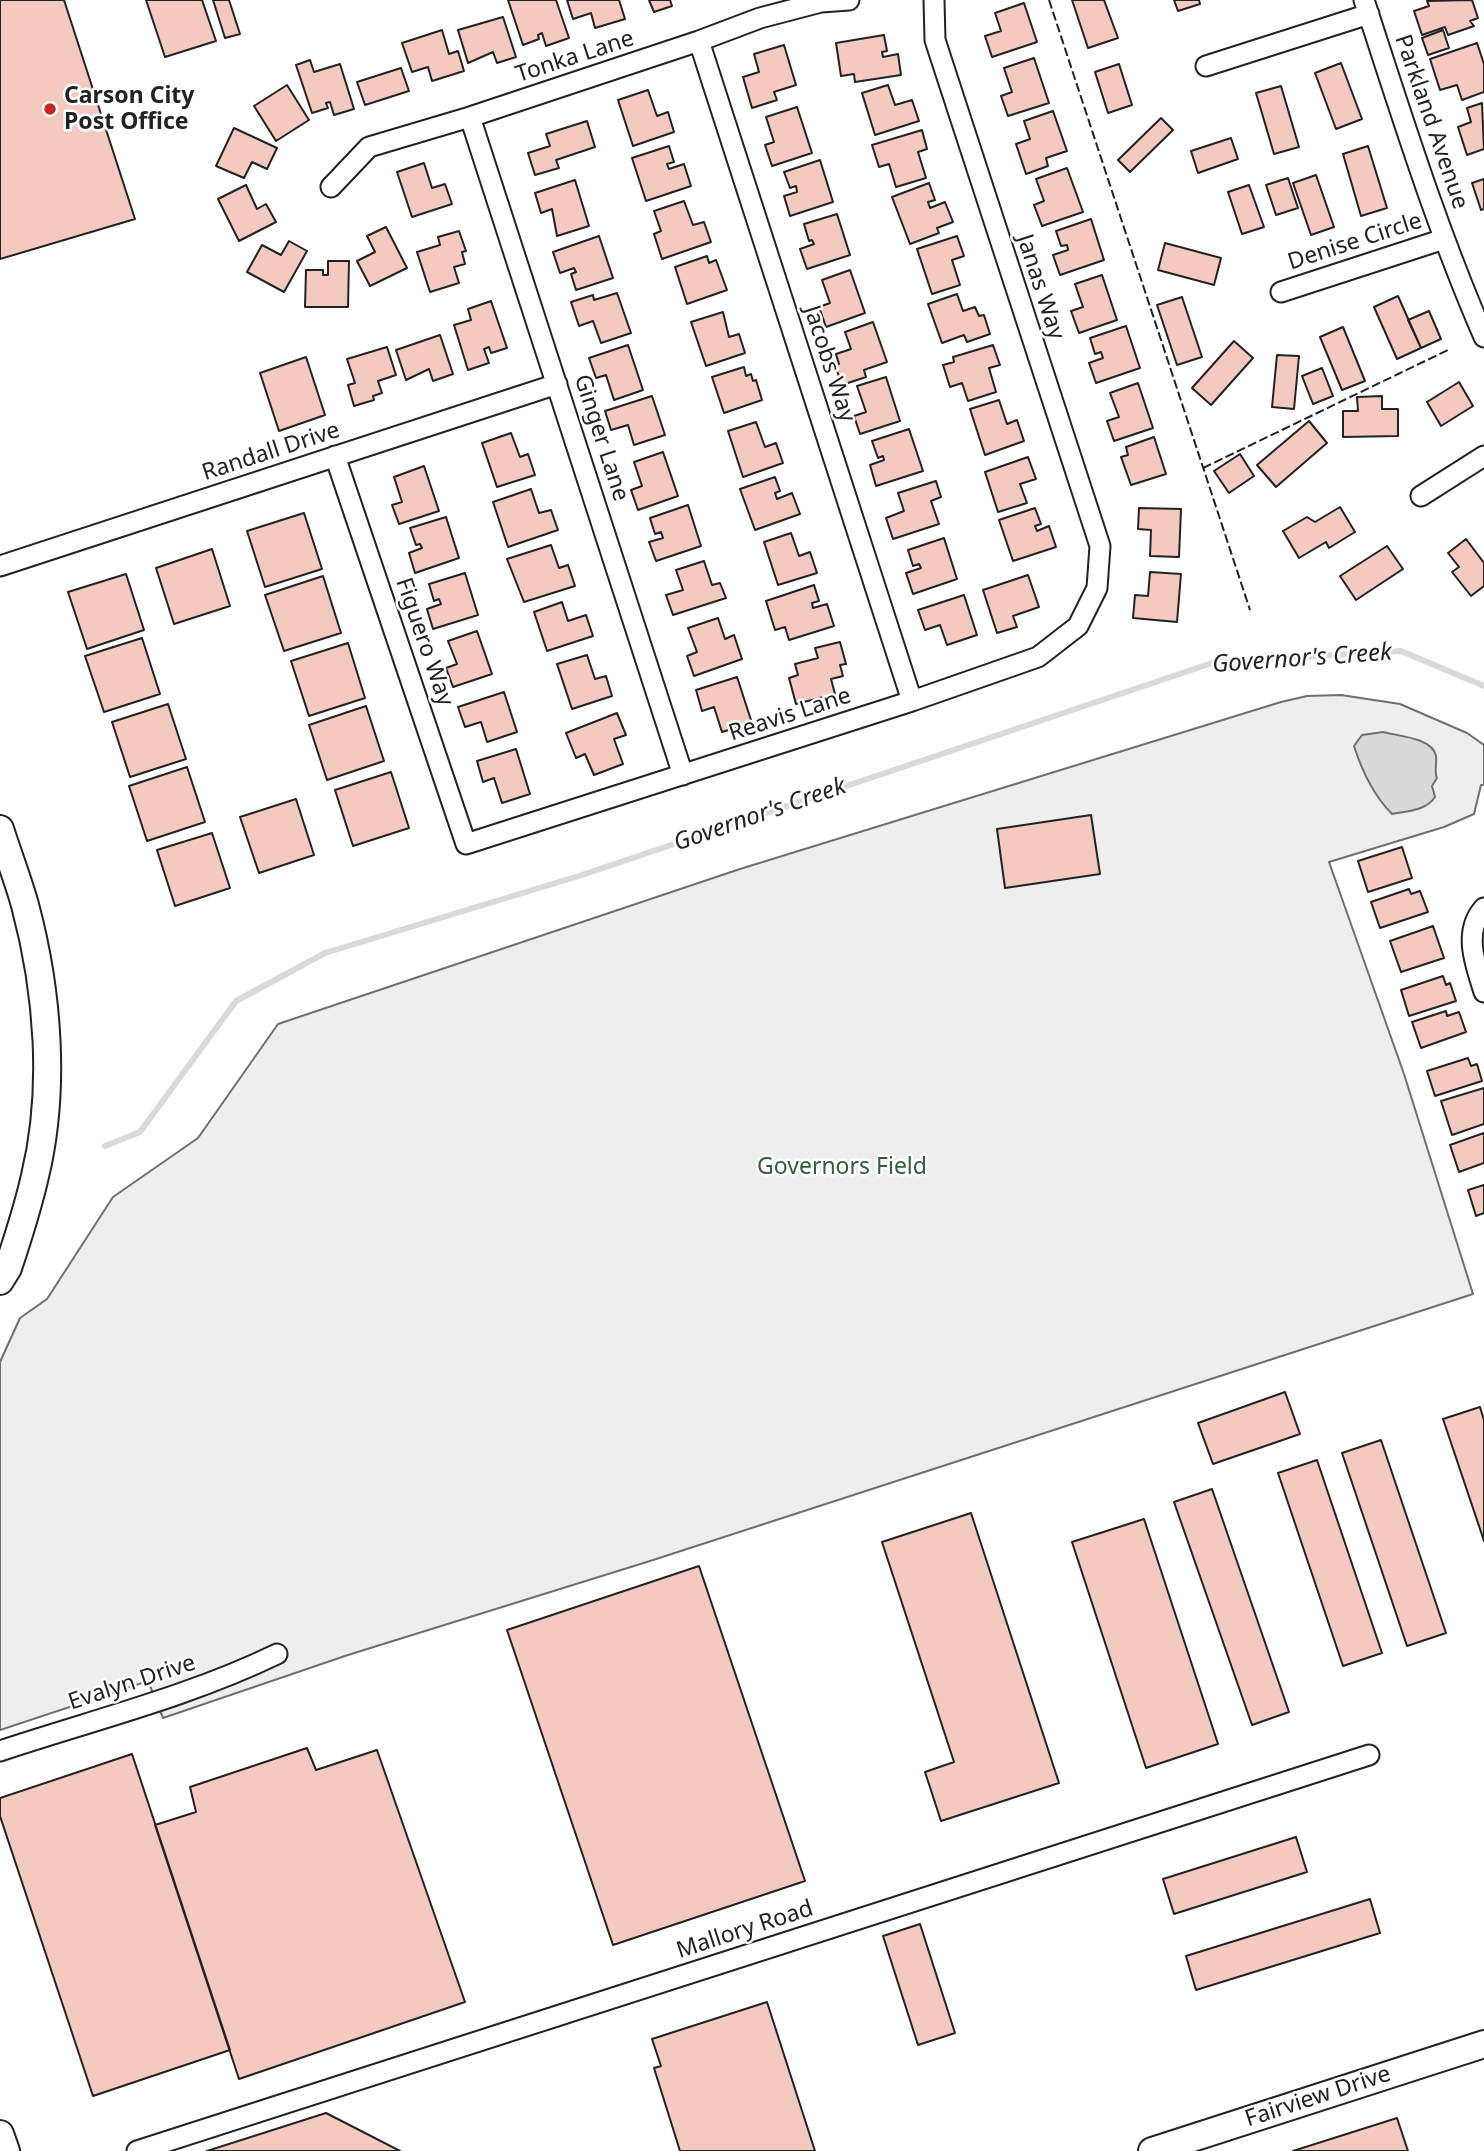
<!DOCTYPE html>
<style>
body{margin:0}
canvas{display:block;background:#fff}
</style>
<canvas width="1484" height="2151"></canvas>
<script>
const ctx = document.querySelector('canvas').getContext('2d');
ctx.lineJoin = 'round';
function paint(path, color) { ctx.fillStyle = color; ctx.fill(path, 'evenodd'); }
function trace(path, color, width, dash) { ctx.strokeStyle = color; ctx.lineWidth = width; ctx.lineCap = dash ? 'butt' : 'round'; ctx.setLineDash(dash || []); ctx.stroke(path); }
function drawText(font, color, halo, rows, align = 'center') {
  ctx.font = font + ' "Noto Sans",sans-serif'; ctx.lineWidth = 5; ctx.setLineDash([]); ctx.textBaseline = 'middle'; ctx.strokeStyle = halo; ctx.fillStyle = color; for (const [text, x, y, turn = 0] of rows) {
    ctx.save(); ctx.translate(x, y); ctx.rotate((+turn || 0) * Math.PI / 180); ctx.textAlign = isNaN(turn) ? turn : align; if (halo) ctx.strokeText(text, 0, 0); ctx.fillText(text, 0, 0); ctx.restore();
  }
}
const green = new Path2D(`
 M1341 695 1400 704 1467 733 1484 745V785H1481L1474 814 1444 827 1329 862 1404 1074 1473 1294 650 1561 348 1655 163 1718 148 1681 0 1730V1362L20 1318 47 1299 113 1197 198 1138 278 1024 740 869 1281 702 1307 696Z`);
const water = new Path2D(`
 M1383 732C1398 736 1433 738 1436 756 1437 765 1434 771 1437 778L1432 786 1435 797C1426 811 1407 811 1392 814 1374 796 1362 771 1354 746L1362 735Z`);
const stream = new Path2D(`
 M105 1146 140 1132 236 1001 325 953 582 875 1215 662 1401 651 1484 686`);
const building = new Path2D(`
 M0 0H64L135 219 0 259Z
 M146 0H202L216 41 165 57Z
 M213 0H229L240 34 225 38Z
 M508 0H556L569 38 546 46 542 33 538 35 539 39 523 45Z
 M567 0H619L625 19 595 28 591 13 573 19Z
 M649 0H670L672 6 654 12Z
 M1072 0H1104L1118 38 1088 48Z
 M1174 0H1199L1200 4 1178 11Z
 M1472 0 1478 18 1470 21 1474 26 1448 35 1445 27 1422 35 1414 11 1429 6 1427 1Z
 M1024 3 1037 42 992 57 985 36 1001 31 995 13Z
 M503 17 516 57 497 63 493 52 468 63 458 30Z
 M442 30 449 54 458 51 464 71 432 81 428 67 412 72 402 43Z
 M1443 30 1449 48 1428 55 1422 38Z
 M884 35 887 51 882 52 883 57 898 54 901 75 855 82 854 74 841 76 836 43Z
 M1477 43 1484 64V92L1462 100 1457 85 1440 90 1430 59Z
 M784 45 796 85 774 92 777 100 752 108 743 77 759 72 754 54Z
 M1034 58 1049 103 1008 116 1001 96 1012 92 1004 68Z
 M310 60 314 72 340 64 354 109 334 115 330 102 326 103 328 108 312 113 296 65Z
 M1341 63 1362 119 1336 129 1315 73Z
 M1119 64 1132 105 1108 113 1095 72Z
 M401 68 409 91 365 105 357 82Z
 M287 85 309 120 276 141 254 106Z
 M888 85 895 105 912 100 919 121 875 135 862 93Z
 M1281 86 1299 147 1274 154 1256 93Z
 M648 90 657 116 668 112 674 132 633 146 618 100Z
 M1482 103 1484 149 1467 155 1458 127 1471 122 1467 108Z
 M797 107 812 153 772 166 765 145 774 142 766 117Z
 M1053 111 1067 151 1046 158 1048 166 1026 174 1016 144 1030 139 1024 121Z
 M1161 118 1173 130 1130 172 1118 160Z
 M587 121 595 147 556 160 559 168 535 175 528 153 550 146 546 134Z
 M234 128 277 148 267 169 252 162 244 178 216 166Z
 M922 130 927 149 918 152 926 178 896 187 889 164 879 167 872 145Z
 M1231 138 1238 159 1198 173 1191 151Z
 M669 146 674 162 667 164 669 169 684 164 691 186 646 201 632 158Z
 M1368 146 1387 208 1361 216 1343 154Z
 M820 160 833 202 790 216 784 196 797 192 796 186 790 188 784 172Z
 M424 163 432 188 445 184 452 204 412 217 397 172Z
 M1067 168 1083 212 1042 226 1034 205 1044 201 1036 179Z
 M1316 175 1334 227 1311 235 1293 183Z
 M1288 178 1298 208 1276 215 1266 185Z
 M1484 179V209L1481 210 1472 183Z
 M575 180 589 226 557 236 552 209 541 213 535 193Z
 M929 183 935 200 928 202 930 208 945 202 953 222 937 228 939 233 910 244 892 197Z
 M246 185 257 209 266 204 276 222 239 241 218 199Z
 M1249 185 1264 227 1242 234 1228 192Z
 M684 201 693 225 704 222 711 242 662 259 654 234 661 231 654 211Z
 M837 214 850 255 807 269 800 249 814 244 812 240 809 241 804 224Z
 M1091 219 1104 260 1060 275 1053 255 1068 250 1067 245 1061 246 1056 231Z
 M386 227 407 268 370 286 357 261 375 252 367 236Z
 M459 231 466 251 462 252 465 264 454 267 459 283 430 292 417 252 440 245 438 237Z
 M599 236 613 278 576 290 571 274 576 272 574 268 560 273 553 252Z
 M957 236 964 256 952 260 960 285 932 294 917 249Z
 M289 241 307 251 284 292 247 272 262 245 281 255Z
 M1165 243 1221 258 1214 285 1158 270Z
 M707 256 709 263 716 260 727 290 687 304 675 267Z
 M328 261H349L348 307H305L306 270H323V275H328Z
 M850 270 865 313 826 327 819 307 830 303 822 280Z
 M1102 275 1117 320 1079 333 1071 311 1083 307 1075 284Z
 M617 293 631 333 601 343 593 321 579 326 571 302 593 295 594 300Z
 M957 294 963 311 975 307 979 316 984 315 990 334 967 342 964 335 942 343 928 304Z
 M1398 296 1421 348 1397 359 1374 307Z
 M1182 297 1202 357 1177 365 1157 305Z
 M491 301 507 348 491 353 489 347 484 349 489 363 468 370 454 325 471 320 468 309Z
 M1429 311 1441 339 1421 348 1408 320Z
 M723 312 729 337 739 334 745 353 706 366 691 322Z
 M873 322 887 362 864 370 866 377 842 385 835 365 839 364 836 354 851 349 845 332Z
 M1126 326 1140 368 1096 383 1089 363 1103 358 1101 352 1095 354 1090 338Z
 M1343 327 1365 381 1342 390 1320 337Z
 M440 335 453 374 433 381 429 369 406 380 396 350Z
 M1234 341 1253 358 1211 405 1192 388Z
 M628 345 643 390 614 400 606 375 596 378 589 358Z
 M993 345 1000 365 989 368 996 392 968 401 962 383 950 387 943 365 954 362 953 357Z
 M387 347 396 375 378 381 382 393 373 396 374 400 354 406 348 385 355 383 347 359Z
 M1277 355 1299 356 1294 409 1272 407Z
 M306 357 325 415 279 431 260 373Z
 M744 367 746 376 751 374 753 381 756 380 762 400 724 413 712 377Z
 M1322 368 1333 396 1313 404 1302 376Z
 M886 377 900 421 860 434 854 416 866 412 857 386Z
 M1459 382 1473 406 1441 426 1427 402Z
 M1138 383 1153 428 1114 441 1107 421 1119 417 1110 393Z
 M652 396 665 435 634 445 628 425 611 430 605 411Z
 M1382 396V409H1398V436L1343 437V411H1358L1357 397Z
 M999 400 1007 424 1017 420 1024 441 985 455 970 409Z
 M1309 421 1327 443 1276 487 1257 465Z
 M756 422 765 447 776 443 783 463 743 477 728 431Z
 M909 429 923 471 876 486 870 465 884 460 883 456 878 458 872 441Z
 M511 433 520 457 528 454 535 475 497 487 482 443Z
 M1154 437 1166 474 1131 485 1121 457 1128 455 1126 447Z
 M663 452 678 496 638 510 631 490 642 486 634 462Z
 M1240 454 1254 476 1229 493 1214 471Z
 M1028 457 1036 479 1020 484 1027 503 998 512 985 472Z
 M424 466 439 511 399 524 392 505 402 502 394 477Z
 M775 477 780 491 775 493 777 499 792 493 800 514 755 530 740 489Z
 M936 481 941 497 931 501 939 524 893 539 886 518 904 511 898 493Z
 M531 489 539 513 551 510 558 530 508 547 493 502Z
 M688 505 701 546 656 561 649 542 663 538 661 532 655 534 650 518Z
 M1340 507 1355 532 1329 548 1326 542 1299 558 1283 531 1307 517 1315 522Z
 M1035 508 1041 524 1035 526 1037 531 1049 526 1056 547 1013 561 999 520Z
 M1139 508 1181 509 1179 557 1150 556 1151 530 1138 529Z
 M304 513 322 569 265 587 247 531Z
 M446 517 459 558 415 573 409 553 422 548 420 544 416 545 410 528Z
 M791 533 799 556 810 552 817 573 778 585 764 542Z
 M944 538 957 579 913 594 906 573 921 568 919 564 913 566 908 550Z
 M1466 539 1484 563V586L1471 596 1452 572 1459 567 1448 553Z
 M551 545 559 568 568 565 575 586 524 602 507 559Z
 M1387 546 1403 569 1356 600 1340 576Z
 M212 549 230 606 174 624 156 568Z
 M704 561 712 585 720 583 726 598 673 615 666 595 683 590 676 570Z
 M1150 572 1181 574 1177 622 1133 618 1135 595 1148 596Z
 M465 573 478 615 433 629 427 609 441 604 439 599 434 601 429 584Z
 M126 574 144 630 87 649 68 592Z
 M1028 575 1039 607 1013 616 1017 627 997 633 983 590Z
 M323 576 341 633 284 651 265 595Z
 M814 585 819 601 812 603 813 608 827 604 834 626 789 640 785 627 775 630 766 601Z
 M964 595 977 635 947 645 940 625 925 630 918 610Z
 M562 602 568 621 586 615 593 636 547 651 534 612Z
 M718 618 725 639 734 635 742 659 694 676 687 656 697 652 688 628Z
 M477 631 492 674 453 687 446 668 457 664 448 641Z
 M142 638 160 694 104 712 85 656Z
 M840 642 846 664 840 665 843 676 831 679 835 694 796 704 789 678 798 675 795 664 818 658 815 648Z
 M348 643 365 698 309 716 291 661Z
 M587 655 595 679 606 676 612 696 572 709 557 664Z
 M737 677 752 723 722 732 714 707 702 711 696 690Z
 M504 692 517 732 487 742 481 722 465 727 458 707Z
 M168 704 186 759 130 777 112 722Z
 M366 706 384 761 327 780 309 725Z
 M617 713 626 735 614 739 623 764 594 775 585 754 576 758 566 733Z
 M516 749 530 794 502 803 494 778 483 782 477 761Z
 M187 767 205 822 147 841 129 786Z
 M391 772 409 828 353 846 335 790Z
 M296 799 314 855 259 873 240 817Z
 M1091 815 1100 874 1005 888 997 829Z
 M212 833 230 888 175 906 157 850Z
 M1402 847 1412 878 1368 892 1358 861Z
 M1409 889 1411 894 1420 891 1428 912 1380 928 1371 902Z
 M1433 926 1444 958 1401 972 1390 941Z
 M1443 976 1446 985 1450 983 1456 1001 1409 1016 1401 990Z
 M1446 1011 1447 1016 1459 1012 1466 1032 1421 1048 1412 1022Z
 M1468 1058 1471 1066 1477 1064 1482 1081 1435 1096 1427 1071Z
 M1484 1088V1124L1452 1135 1441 1101Z
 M1484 1133V1163L1459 1172 1450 1145Z
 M1484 1185V1213L1476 1216 1468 1190Z
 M1285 1392 1300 1434 1213 1464 1198 1423Z
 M1480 1407 1484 1420V1541L1443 1419Z
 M1381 1440 1446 1633 1407 1646 1342 1453Z
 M1317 1460 1382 1653 1343 1666 1278 1473Z
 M1212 1489 1289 1712 1252 1725 1174 1502Z
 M971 1513 1059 1783 941 1821 925 1772 954 1762 882 1542Z
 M1144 1519 1218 1744 1146 1768 1072 1542Z
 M699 1566 805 1881 613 1945 507 1630Z
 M307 1748 316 1770 377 1750 465 2002 239 2079 155 1825 196 1812 190 1787Z
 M132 1754 230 2050 93 2096 0 1816V1798Z
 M1296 1837 1307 1872 1174 1914 1163 1879Z
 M1370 1899 1380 1933 1196 1990 1186 1956Z
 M920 1924 955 2033 918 2045 883 1936Z
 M767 2002 815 2151H680L654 2068 661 2066 652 2039Z
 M326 2113 400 2151H207Z
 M1397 2118 1408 2151H1293Z`);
const street = new Path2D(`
 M1364 0C1401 113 1436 227 1484 337
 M699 41 912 701
 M1206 66 1369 14
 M470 117 683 775
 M331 187 369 147 470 117 699 41 760 18 821 2 849 0
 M1281 292 1444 239
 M335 456 466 844 912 701 1038 657 1078 626 1097 588 1100 546 935 40 934 0
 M1421 496 1484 456
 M0 566 557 384
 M1484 908C1462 932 1476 966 1484 992
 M0 1751C93 1720 188 1697 277 1654
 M137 2151 1369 1755`);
const secondary = new Path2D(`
 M0 829C8 854 18 880 25 905 48 991 56 1089 35 1176 28 1207 18 1238 8 1268L0 1281
 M0 2134 6 2151
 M1152 2151 1484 2044`);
const fence = new Path2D(`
 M1049 0 1250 610
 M1203 468 1450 349`);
const markers = [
 [50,109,7,"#c62828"]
];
const streetNames = [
 ["Tonka Lane",575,57,-18],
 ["Parkland Avenue",1431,122,71],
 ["Denise Circle",1355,242,-18],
 ["Janas Way",1040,287,72],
 ["Jacobs Way",829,364,72],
 ["Ginger Lane",601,438,72],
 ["Randall Drive",271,452,-18],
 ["Figuero Way",424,642,71],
 ["Reavis Lane",790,715,-18],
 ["Evalyn Drive",132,1683,-18],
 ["Mallory Road",745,1930,-18],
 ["Fairview Drive",1318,2097,-18]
];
const poiNames = [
 ["Carson City",64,96],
 ["Post Office",64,122]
];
const parkNames = [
 ["Governors Field",842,1167]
];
const waterNames = [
 ["Governor's Creek",1302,659,-4],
 ["Governor's Creek",760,815,-19]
];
paint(green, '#eee');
trace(green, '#6f6f6f', 2);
paint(water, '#d9d9d9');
trace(water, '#6f6f6f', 2);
trace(stream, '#d9d9d9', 6);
paint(building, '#f3c9c0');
trace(building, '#222', 2);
trace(street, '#222', 23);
trace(secondary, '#222', 30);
trace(street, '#fff', 19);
trace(secondary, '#fff', 26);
trace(fence, '#222', 2, [9, 3.5]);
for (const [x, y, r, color] of markers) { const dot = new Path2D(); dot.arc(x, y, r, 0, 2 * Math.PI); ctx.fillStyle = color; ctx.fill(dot); trace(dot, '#fff', 2.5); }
drawText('23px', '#222', '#fff', streetNames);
drawText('bold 23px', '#222', '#fff', poiNames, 'left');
drawText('23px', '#2f5e38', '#fff', parkNames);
drawText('italic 24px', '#222', '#fff', waterNames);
</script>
